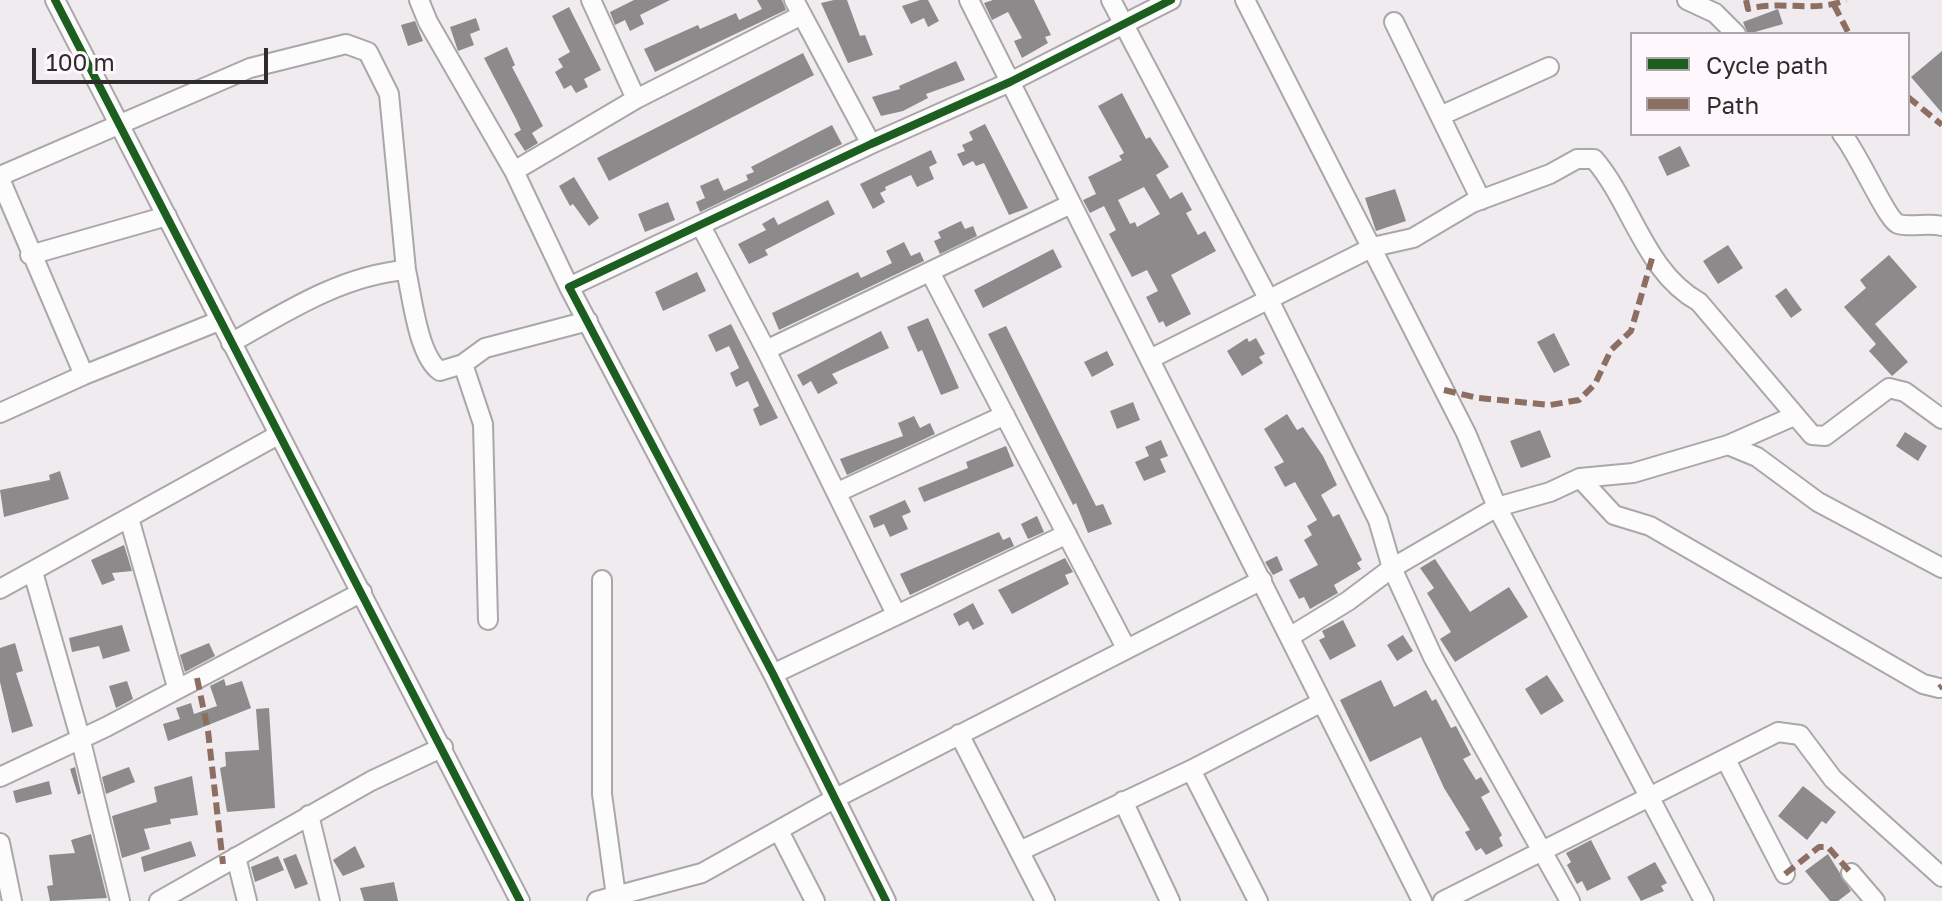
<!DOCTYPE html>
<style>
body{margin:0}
#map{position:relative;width:1942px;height:901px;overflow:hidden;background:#f0ebee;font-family:"Golos Text",sans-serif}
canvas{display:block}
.legend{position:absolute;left:1630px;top:32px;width:280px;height:104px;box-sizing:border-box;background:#fef7fb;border:2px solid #aca6a9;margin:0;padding:10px 14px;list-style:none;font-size:24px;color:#302c2e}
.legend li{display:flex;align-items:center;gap:16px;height:40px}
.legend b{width:40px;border:2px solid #aca6a9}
.scale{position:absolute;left:32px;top:48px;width:236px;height:36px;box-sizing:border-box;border:4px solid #302c2e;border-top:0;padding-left:10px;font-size:24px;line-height:28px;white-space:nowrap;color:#302c2e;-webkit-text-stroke:6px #fef7fb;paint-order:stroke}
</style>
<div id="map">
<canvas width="1942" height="901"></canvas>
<ul class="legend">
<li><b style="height:10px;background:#1b5e20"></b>Cycle path</li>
<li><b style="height:10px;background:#8d6e63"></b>Path</li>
</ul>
<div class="scale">100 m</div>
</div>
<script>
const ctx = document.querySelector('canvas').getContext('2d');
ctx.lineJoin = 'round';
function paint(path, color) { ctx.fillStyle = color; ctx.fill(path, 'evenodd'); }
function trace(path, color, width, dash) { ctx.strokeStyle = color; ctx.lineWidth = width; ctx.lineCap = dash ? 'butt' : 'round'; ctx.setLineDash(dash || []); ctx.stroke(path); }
const building = new Path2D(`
 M634 0H670L640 15 644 24 630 31 625 20 615 25 610 12Z
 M757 0H782L786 10 655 72 644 49 698 25 700 29 736 13 739 20 762 9Z
 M834 0H847L860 36 865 35 873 55 848 63 821 3Z
 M920 0H928L939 21 928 27 924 18 911 24 902 6Z
 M993 0H1034L1051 35 1045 37 1048 43 1022 58 1014 41 1022 38 1008 12 992 20 984 3Z
 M569 7 601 70 584 79 588 87 576 93 571 85 564 89 555 72 563 67 558 59 570 52 552 16Z
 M1778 9 1783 24 1748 34 1743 22Z
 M476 18 480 30 470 34 474 45 458 51 450 27Z
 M415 21 423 41 408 46 401 25Z
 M507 47 515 65 512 67 543 126 532 133 538 143 525 151 514 134 521 130 516 119 484 58Z
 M1942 51V113L1911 77Z
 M803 53 814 75 609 181 597 158Z
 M956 61 965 80 926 94 928 98 903 111 881 116 872 97 900 89 899 86Z
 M1122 93 1146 139 1150 137 1169 167 1156 175 1170 199 1182 192 1192 210 1186 213 1198 235 1205 231 1216 251 1171 275 1191 314 1166 327 1163 321 1159 323 1146 297 1158 291 1147 270 1132 277 1109 234 1116 230 1104 206 1090 213 1083 200 1096 194 1088 177 1122 160 1119 156 1124 153 1098 106ZM1144 187 1160 214 1137 227 1135 222 1130 224 1118 200Z
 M985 124 1028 208 1009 215 984 163 976 166 973 161 963 166 957 154 965 151 962 145 973 140 969 132Z
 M832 125 842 144 700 212 696 202 705 198 700 186 718 178 724 191 748 180 746 175 754 172 751 167Z
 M1680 146 1690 166 1667 176 1658 157Z
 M931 150 937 163 929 167 934 179 917 187 911 175 885 187 886 190 880 193 885 202 873 209 860 184Z
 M574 177 599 218 589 226 573 204 570 206 559 186Z
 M1395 189 1406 221 1376 231 1365 198Z
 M828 200 835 214 765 250 768 255 749 264 738 244 766 230 762 224 774 217 778 225Z
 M668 202 675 220 645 232 638 214Z
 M961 221 965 229 973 226 977 236 940 254 934 241 941 238 938 232Z
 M904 242 911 256 920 252 924 261 779 330 772 313 858 272 861 278 892 263 886 251Z
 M1728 245 1743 268 1718 284 1703 261Z
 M1053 249 1062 267 983 308 974 290Z
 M1889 255 1917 287 1875 324 1908 362 1892 376 1869 351 1876 344 1844 307 1866 288 1860 280Z
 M697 272 706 291 663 311 655 292Z
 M1786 288 1802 310 1791 318 1775 296Z
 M928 318 959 388 941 395 922 350 918 352 907 327Z
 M731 324 778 418 760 426 753 409 759 406 748 381 736 387 730 373 739 368 729 346 716 352 708 335Z
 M1006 326 1096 506 1103 504 1112 524 1088 533 1076 503 1073 505 988 334Z
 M881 331 889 348 832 374 838 383 818 394 811 381 803 386 797 375Z
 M1554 333 1570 365 1554 373 1537 342Z
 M1247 338 1249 342 1256 338 1265 354 1259 357 1263 363 1242 376 1227 351Z
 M1107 351 1114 365 1092 377 1084 362Z
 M1133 402 1140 420 1117 429 1110 411Z
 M1287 414 1297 430 1303 427 1323 456 1337 485 1321 495 1333 517 1339 514 1362 560 1357 563 1361 569 1334 585 1338 593 1310 609 1304 597 1299 599 1289 580 1318 565 1304 540 1312 535 1307 526 1317 520 1295 482 1285 487 1274 467 1284 462 1264 429Z
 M914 416 920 428 930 423 935 434 847 475 840 459 903 436 898 423Z
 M1540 430 1551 457 1521 468 1510 441Z
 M1905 432 1927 446 1918 461 1896 446Z
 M1161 440 1168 456 1160 459 1166 472 1144 481 1135 462 1149 456 1145 447Z
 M1006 446 1014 466 924 502 918 488 968 468 966 462Z
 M60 471 69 499 4 517 0 490 50 480 49 475Z
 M905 500 911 512 902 516 908 529 890 537 884 524 874 528 869 516Z
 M1037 516 1044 532 1028 539 1021 524Z
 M999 532 1003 540 1010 537 1014 546 910 595 900 574Z
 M124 545 132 571 112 573 115 580 102 585 91 560Z
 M1277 556 1283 570 1273 575 1265 562Z
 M1065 558 1073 572 1065 575 1069 584 1012 614 998 590Z
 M1435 559 1470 612 1509 587 1528 617 1455 662 1440 639 1451 632 1427 593 1434 588 1420 568Z
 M973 603 984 624 973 630 968 621 959 626 953 614Z
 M1343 620 1356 646 1330 660 1319 640 1325 637 1322 631Z
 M122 625 130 651 103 659 99 646 72 652 69 638Z
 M1403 635 1413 651 1397 661 1387 645Z
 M15 643 23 671 16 673 33 726 12 733 0 682V648Z
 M209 643 215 656 185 672 180 655Z
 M1547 675 1564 701 1541 715 1525 689Z
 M224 679 226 686 242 681 251 708 168 741 163 724 180 719 176 708 191 703 194 714 217 706 210 686Z
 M1381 680 1394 707 1426 690 1432 701 1436 699 1451 728 1456 726 1471 755 1463 759 1476 780 1481 777 1490 792 1481 797 1502 835 1499 838 1503 846 1486 855 1481 848 1476 851 1465 832 1470 830 1444 788 1421 737 1370 762 1340 700Z
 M127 681 133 699 116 708 109 686Z
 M269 708 275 808 227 812 220 768 226 766 225 752 259 750 256 709Z
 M75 767 81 793 78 795 70 769Z
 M129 767 135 782 106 794 102 777Z
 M192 776 198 815 170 819 171 824 144 829 150 849 122 858 112 816 157 802 154 787Z
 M49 781 52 794 16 803 13 791Z
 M1803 786 1836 812 1826 824 1822 821 1807 840 1778 816Z
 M91 834 107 898 50 901 47 886 53 885 49 855 75 853 71 840Z
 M1591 840 1611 879 1587 891 1582 881 1577 884 1567 865 1571 862 1566 853Z
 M191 841 196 856 144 872 141 857Z
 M355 846 365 867 343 876 333 860Z
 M296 854 308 884 295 889 283 859Z
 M1828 854 1851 891 1838 901H1830L1805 871Z
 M278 856 284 870 255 882 251 867Z
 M1655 862 1667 883 1661 886 1664 891 1641 901 1627 877Z
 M394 882 398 901H364L360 888Z`);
const minor = new Path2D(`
 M55 0 520 901
 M419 0 428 22 514 171 569 287
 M591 0 636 99
 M794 0 871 144
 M969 0 1422 901
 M1111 0 1268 298 1378 520 1392 568 1433 657 1570 901
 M1245 0 1466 433 1497 507 1704 901
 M1687 0 1715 13 1736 34
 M1394 22 1481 200
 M1440 116 1549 67
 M1842 134C1856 149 1888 222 1898 224 1912 228 1928 222 1942 226
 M514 171 636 99 802 15
 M0 176 250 68 346 44 368 52 389 94 406 270C343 275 285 312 231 343
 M0 179 84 375
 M701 226 766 350 896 614
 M30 255 167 216
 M406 270C412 296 418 356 440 371L463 364 485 348 588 321
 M930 272 1126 648
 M766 350 1071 204
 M1150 359 1373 247 1413 238 1472 203 1550 174 1577 159H1594C1632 203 1645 272 1699 302L1812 435 1825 436 1889 388 1905 392 1942 419
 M463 364 483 424 488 620
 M0 413 84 375 219 321
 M1728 445 1794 416
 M1580 478 1614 515 1650 526 1923 684 1939 688
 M838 492 1005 415
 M129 518 177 687
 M33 572 80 737 120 901
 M602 580V794L616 896
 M0 589 278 435
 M1291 636 1348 601 1392 568 1497 507 1550 492 1580 478 1633 473 1728 445 1757 457 1818 502 1942 568
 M773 674 1067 534
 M959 734 1045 901
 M1726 760 1785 874
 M1191 770 1258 901
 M0 777 106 727 362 592
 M1123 801 1170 901
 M309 815 330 901
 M779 831 815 901
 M0 843 12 901
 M1020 851 1191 770 1322 702
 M236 857 247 901
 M1851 873 1875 901
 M159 901 371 781 443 747
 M597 901 702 873 834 799 1262 580
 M886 901 773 674 569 287 871 144 1010 82 1171 0
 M1443 901 1778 732 1800 735 1833 779 1942 877`);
const quiet = new Path2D(`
 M1746 0 1748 9C1780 0 1816 13 1846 0
 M1834 5 1849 34
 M1908 97 1942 125
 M1444 390 1478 398 1550 405 1579 400 1595 384 1611 350 1631 331 1653 255
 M197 678 208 731 223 864
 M1939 688 1942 686
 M1785 874 1819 847H1828L1851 873`);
const cycleway = new Path2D(`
 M55 0 520 901
 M886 901 773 674 569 287 871 144 1010 82 1171 0`);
paint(building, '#8d8a8b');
trace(minor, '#aaa7a9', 22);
trace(minor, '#fdfcfc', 18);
trace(quiet, '#8d6e63', 6, [12, 6]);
trace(cycleway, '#1b5e20', 8);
</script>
